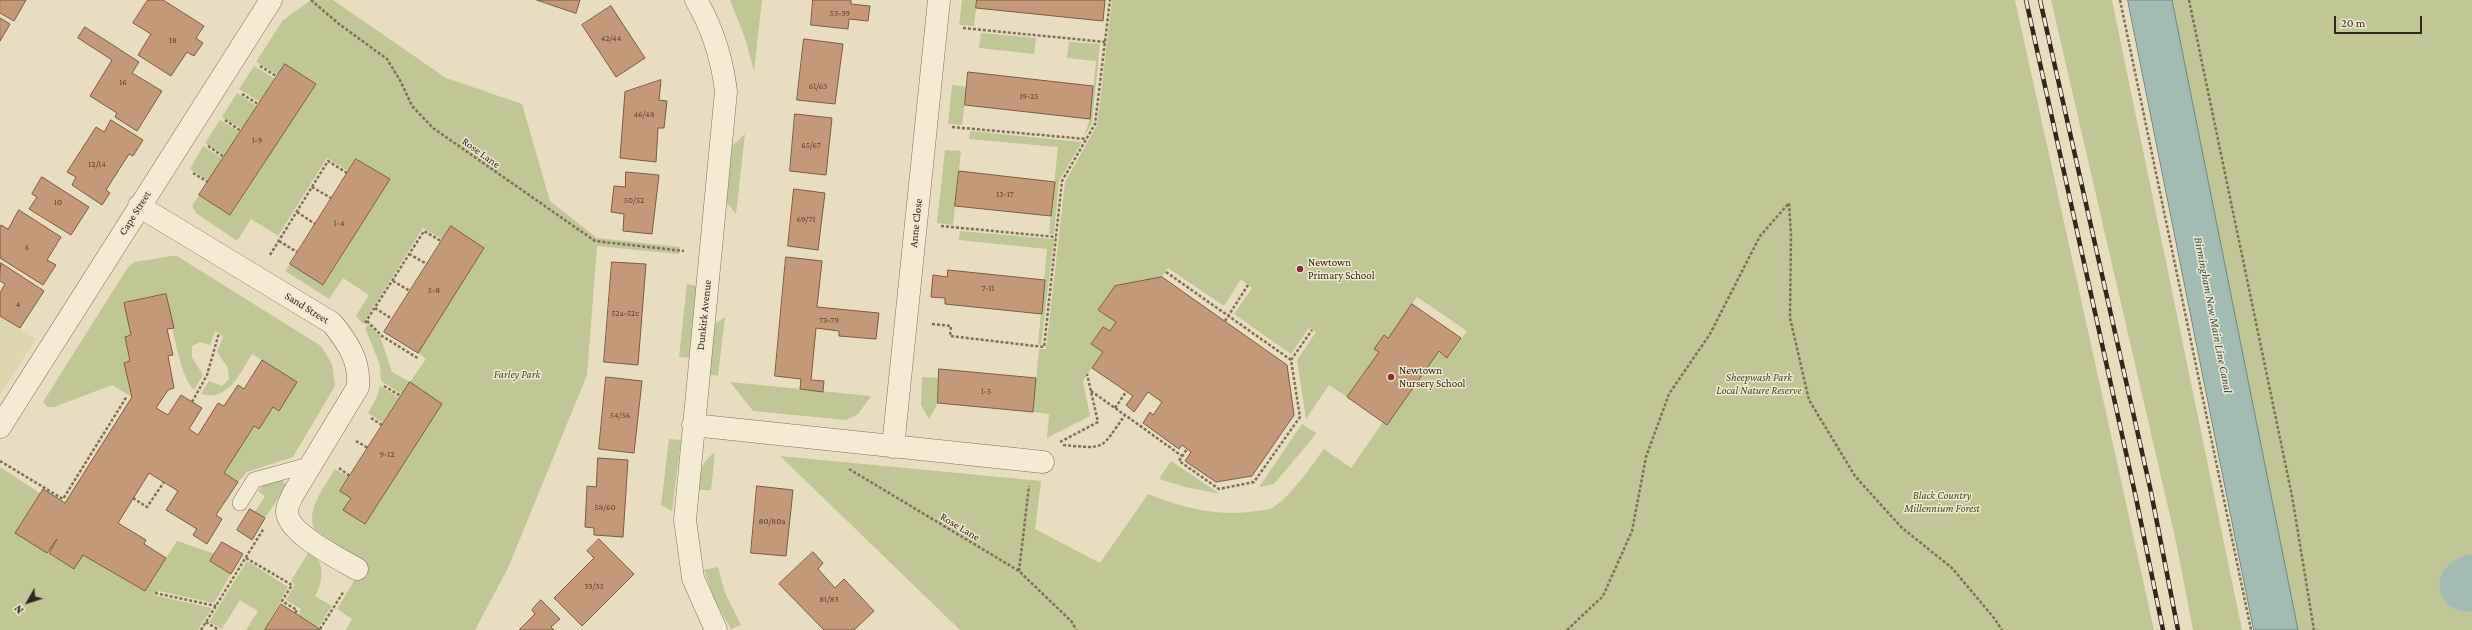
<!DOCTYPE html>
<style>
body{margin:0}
#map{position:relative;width:2472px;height:630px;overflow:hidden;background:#e9ddc0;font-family:"Crimson Pro",serif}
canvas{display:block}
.north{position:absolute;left:8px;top:582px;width:40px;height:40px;-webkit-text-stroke:3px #f1e8cf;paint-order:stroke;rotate:231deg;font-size:11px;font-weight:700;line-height:16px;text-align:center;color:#31271d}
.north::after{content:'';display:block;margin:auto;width:14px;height:18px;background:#31271d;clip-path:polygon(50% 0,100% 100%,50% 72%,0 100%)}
.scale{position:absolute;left:2334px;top:16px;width:88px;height:18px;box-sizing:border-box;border:2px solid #31271d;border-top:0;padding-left:5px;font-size:12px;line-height:14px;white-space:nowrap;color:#31271d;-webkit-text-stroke:3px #f1e8cf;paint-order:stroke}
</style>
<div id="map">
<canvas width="2472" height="630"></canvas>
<div class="north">N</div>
<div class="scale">20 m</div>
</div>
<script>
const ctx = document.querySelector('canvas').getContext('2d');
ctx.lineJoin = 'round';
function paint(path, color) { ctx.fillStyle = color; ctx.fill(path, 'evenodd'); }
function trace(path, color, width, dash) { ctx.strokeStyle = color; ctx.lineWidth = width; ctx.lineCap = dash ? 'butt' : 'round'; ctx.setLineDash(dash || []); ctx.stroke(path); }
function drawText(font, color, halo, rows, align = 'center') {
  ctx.font = font + ' "Crimson Pro",serif'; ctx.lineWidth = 3; ctx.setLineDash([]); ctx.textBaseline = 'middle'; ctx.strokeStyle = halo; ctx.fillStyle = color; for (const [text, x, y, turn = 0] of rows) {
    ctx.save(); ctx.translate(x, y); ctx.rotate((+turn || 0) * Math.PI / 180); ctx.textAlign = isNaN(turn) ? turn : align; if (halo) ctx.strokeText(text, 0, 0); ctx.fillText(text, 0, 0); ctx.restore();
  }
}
const farmland = new Path2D(`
 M0 316 36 339 0 395Z`);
const green = new Path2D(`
 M311 0H333L446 78 522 104 550 201 597 238 680 247 679 254 597 246 587 375 508 568 475 630H346L352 619 337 609 365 563 314 529C306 508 325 487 335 469L349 477 340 491 351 498 343 510 365 524 442 404 410 383 402 394 381 381 380 365 365 328 368 324 380 336 392 372 410 382 426 359 418 353 484 248 451 227 442 239 423 228 363 324 356 316 369 295 343 278 329 299 285 271 290 264 324 285 390 179 356 159 348 171 327 158 278 236 251 219 237 241 196 213 192 206 199 195 231 215 316 84 285 64 278 75 256 62 283 20Z
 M730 0H762L754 71 745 38Z
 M962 0H977L974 26 959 25Z
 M1112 0H2015L2154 630H960L780 456 1041 481 1035 529 1100 563 1148 494C1183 508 1218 517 1256 511 1261 510 1270 510 1274 507 1294 492 1309 469 1324 449L1351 468 1383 422 1387 425 1439 351 1448 358 1467 331 1417 297 1388 338 1384 335 1374 349 1379 352 1347 397 1329 385 1306 419 1297 360 1316 332 1309 328 1291 354 1234 314 1252 288 1241 279 1224 306 1168 268 1162 277 1115 286 1098 310 1116 322 1110 331 1103 327 1091 344 1103 352 1083 381 1090 416 1047 438 1049 414 1033 412 1039 349H1046L1065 182 1097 125Z
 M2051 0H2112L2242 630H2193L2176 542Z
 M2172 0H2472V630H2298Z
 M981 33 1036 38 1034 54 979 48Z
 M1069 42 1100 44 1092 123 1084 137 1090 119 1096 61 1067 58Z
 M254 66 275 79 260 102 239 89Z
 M952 85 967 87 962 125 948 124Z
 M237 93 257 106 242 129 222 117Z
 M220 120 240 132 225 156 205 143Z
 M970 131 1082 142 1059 181 1054 234H1049L1058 147 969 139Z
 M745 134 736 214 726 202 731 147Z
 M203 146 223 159 209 181 190 169Z
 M945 150 961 151 953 225 937 223Z
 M960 231 1054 239 1041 345 1038 344 1047 249 959 240Z
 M172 256H177L321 346 332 364 335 386 293 457 247 472 238 482 224 473 254 426 259 429 273 407 279 411 297 382 252 354C241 372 228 402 201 394L209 381 222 386 229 379 228 368 217 352 223 336 215 331 210 345 200 342 192 346V357L203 375 194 390C178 374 171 317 166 294L124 303 131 335 125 337 130 361 125 363 132 397 112 385 54 407H48L43 402 128 267 134 262Z
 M687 284 696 286 689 358 679 357Z
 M725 317 718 376 707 374 712 326Z
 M922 377 939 378 938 403 929 419 921 405Z
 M730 382 871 396 858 414 846 420 753 411Z
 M380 386 400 398 383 423 368 413 377 397Z
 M1302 424 1316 433 1311 440 1274 484 1259 487Z
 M669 439 681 440 672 511 661 505Z
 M715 452 711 490H696C698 473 701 463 715 452Z
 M1171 461 1220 494 1185 487 1159 479Z
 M0 467 40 493 15 533 74 569 83 555 145 591 177 541 215 554 211 561 231 574 214 603 159 591 153 595 212 608 198 630H0Z
 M281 480 287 485 265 518 255 512 265 496 258 491 265 483Z
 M308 553C327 561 323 581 315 596L332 606 318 628 298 615 301 609 286 600 295 584 291 581Z
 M247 561 288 587 265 630H246L258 611 240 600 222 629 209 622Z
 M718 567 725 593 741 625 731 629 715 601 704 570Z`);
const water = new Path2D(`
 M2128 0H2172L2298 630H2254Z`);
const river = new Path2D(`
 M2466 585 2472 581`);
const building = new Path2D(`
 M0 0H26L14 21 0 13Z
 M148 0H163L204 26 196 38 203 43 194 56 187 52 171 76 138 55 151 34 133 23Z
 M537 0H580L576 13Z
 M813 0H851V4L870 6 868 21 849 19 848 29 811 25Z
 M977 0H1105L1103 21 976 8Z
 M611 6 645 58 616 77 582 25Z
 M0 18 10 24 0 41Z
 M85 27 139 62 132 73 162 91 137 131 115 117 117 113 90 96 112 60 78 38Z
 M804 39 843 44 835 104 797 100Z
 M285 64 316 84 230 215 199 195Z
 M968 72 1093 86 1090 119 965 105Z
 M661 80 659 100 667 101 664 128H658L656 162 620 158 625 92Z
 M795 114 832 118 826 175 790 171Z
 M111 120 143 140 133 156 129 154 106 190 110 193 102 205 72 185 76 177 67 172 96 127 104 132Z
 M356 159 390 179 323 285 290 264Z
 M959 171 1055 182 1051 216 955 206Z
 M626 172 659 175 652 234 623 231 624 214 611 212 614 186 625 187Z
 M42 177 89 207 71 235 29 209 37 197 32 194Z
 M794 189 825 193 818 250 788 246Z
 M19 210 61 237 47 260 56 265 43 285 0 258V227L1 225 8 229Z
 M451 226 484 248 418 353 384 332Z
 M786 257 822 261 817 307 879 313 876 339 839 336V331L816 328 811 380 824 381 823 392 800 389 801 379 775 376Z
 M612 262 646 264 638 365 604 362Z
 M1 263 44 291 20 328 0 316V293L5 284 0 281Z
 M948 270 1045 280 1042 314 945 304V298L931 297 933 275 947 277Z
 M1162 277 1287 365 1294 415 1252 476 1216 482 1185 461 1191 452 1182 445 1179 449 1143 423 1150 412 1153 415 1162 402 1148 392 1134 412 1126 405 1133 396 1092 368 1103 352 1091 344 1103 327 1110 331 1116 322 1098 310 1115 286Z
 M166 294 174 328 167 329 173 355 168 356 174 388 168 390 156 408 168 415 181 395 202 408 189 429 198 435 218 403 224 406 238 385 244 389 262 360 297 382 279 411 273 407 259 429 254 426 224 473 238 482 216 515 222 519 207 544 193 535 197 529 166 510 178 491 149 473 118 523 146 540 144 544 166 558 145 591 83 555 74 569 49 553 57 539 47 553 15 533 43 489 65 503 132 397 124 363 130 361 125 337 131 335 124 303Z
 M1412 304 1461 338 1447 358 1439 351 1387 425 1347 397 1379 352 1374 349 1384 335 1388 338Z
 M939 369 1036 378 1033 412 938 403Z
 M606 377 642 381 634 453 599 449Z
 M410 382 442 404 365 524 343 510 351 498 340 491Z
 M598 458 628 460 623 537 594 535V528L585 527 587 486 596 487Z
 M757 486 793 490 786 556 751 553Z
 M250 509 265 518 252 540 237 530Z
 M599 539 634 574 582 626 554 598 594 558 587 551Z
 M222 542 243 554 231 574 210 561Z
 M813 552 823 563 818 569 835 588 844 579 874 611 854 630H824L779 584Z
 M541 600 560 619 551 627 554 630H519L535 614 532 610Z
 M281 604 295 613 321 630H265Z`);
const path = new Path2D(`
 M311 0 339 24 387 59 401 82 412 106 433 128 595 241 684 251
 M2120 0 2251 630
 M2189 0 2292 496 2314 630
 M963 28 1105 42
 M260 66 276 76
 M242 94 258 104
 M225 120 241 131
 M952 127 1086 139
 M208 146 224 157
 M193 173 208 182
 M312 187 331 198
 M297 212 315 224
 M941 226 1056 237
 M279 241 297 252
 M409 254 427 264
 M270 255 328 161 347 173
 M1166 272 1291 360 1300 417 1254 482 1219 489 1179 461 1187 449
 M393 281 410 291
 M375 308 392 319
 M367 321 382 336 419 359
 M1225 321 1248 285
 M365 323 424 231 441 241
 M932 324 951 326 950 336 1044 347 1062 181 1095 124 1110 0
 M1291 360 1312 330
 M384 386 401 396
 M1091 391 1125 415
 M192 402 207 375 219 333
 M1115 408 1126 392
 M371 418 382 425
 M356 441 368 448
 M1060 442 1098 422 1087 374
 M1063 445C1107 449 1100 450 1125 415L1182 456
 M0 461 63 499 127 396
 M339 468 350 476
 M849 469 1019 571 1072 622 1076 630
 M133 498 147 507 164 482
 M246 558 292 585 282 601 297 610 295 613
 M1019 571 1029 486
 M155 593 216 606
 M206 622 219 630
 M320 629 344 591
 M201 630 264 528
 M1567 630 1603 596 1632 531 1646 457 1669 394 1710 334 1760 236 1789 203 1791 235 1790 318 1809 400 1855 476 1901 527 1952 568 1994 618 2002 630`);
const service = new Path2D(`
 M240 503 254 480 312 464`);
const minor = new Path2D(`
 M696 0C713 29 722 59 726 91L685 520 693 578 716 630
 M139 206 332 323C348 343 360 360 358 387L292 496C291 500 287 506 287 510 285 532 340 559 357 569
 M693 425 1043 462
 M0 427 271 0
 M893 447 939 0`);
const rail = new Path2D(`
 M2026 0 2136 498 2163 630
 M2040 0 2151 492 2178 630`);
const markers = [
 [1300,269,4,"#8a2f2f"],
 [1391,377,4,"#8a2f2f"]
];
const numberNames = [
 ["53-39",840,13],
 ["42/44",611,38],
 ["18",173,40],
 ["16",123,82],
 ["61/63",818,86],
 ["19-25",1029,96],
 ["46/48",644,114],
 ["1-9",257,140],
 ["65/67",811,145],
 ["12/14",97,164],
 ["13-17",1005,194],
 ["50/52",634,200],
 ["10",58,202],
 ["69/71",806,219],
 ["1-4",339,223],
 ["6",27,247],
 ["7-11",988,288],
 ["5-8",434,290],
 ["4",18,304],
 ["52a-52c",625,313],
 ["73-79",829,320],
 ["1-5",986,391],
 ["54/56",620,415],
 ["9-12",387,454],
 ["58/60",605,507],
 ["80/80a",772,521],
 ["33/35",594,586],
 ["81/83",829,599]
];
const streetNames = [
 ["Rose Lane",481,153,36],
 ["Cape Street",135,213,-58],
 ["Anne Close",916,223,-84],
 ["Sand Street",307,308,32],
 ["Dunkirk Avenue",704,315,-84],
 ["Rose Lane",960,527,31]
];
const poiNames = [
 ["Newtown",1308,263],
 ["Primary School",1308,276],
 ["Newtown",1399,371],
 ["Nursery School",1399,384]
];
const parkNames = [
 ["Farley Park",517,375],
 ["Sheepwash Park",1759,378],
 ["Local Nature Reserve",1759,391],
 ["Black Country",1942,496],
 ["Millennium Forest",1942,509]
];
const waterNames = [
 ["Birmingham New Main Line Canal",2213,315,79]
];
paint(farmland, '#ded7ae');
paint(green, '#c0c695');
paint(water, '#a2bcb4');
trace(water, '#6b8881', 1);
trace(river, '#a2bcb4', 53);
paint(building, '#c49979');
trace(building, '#7d5a41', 1);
trace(service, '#816f59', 16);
trace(minor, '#816f59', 23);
trace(path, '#816f59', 2.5, [3, 2]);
trace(service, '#f5ebd2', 15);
trace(minor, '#f5ebd2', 22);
trace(rail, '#31271d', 4.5);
trace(rail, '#f1e8cf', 3, [9]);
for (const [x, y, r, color] of markers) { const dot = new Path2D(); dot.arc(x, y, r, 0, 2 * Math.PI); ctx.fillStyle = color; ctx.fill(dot); trace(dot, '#f1e8cf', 1.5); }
drawText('9px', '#564434', null, numberNames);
drawText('11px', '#31271d', '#f1e8cf', streetNames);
drawText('11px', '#31271d', '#f1e8cf', poiNames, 'left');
drawText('italic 11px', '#424c25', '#f1e8cf', parkNames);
drawText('italic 12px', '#2d504e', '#f1e8cf', waterNames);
</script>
